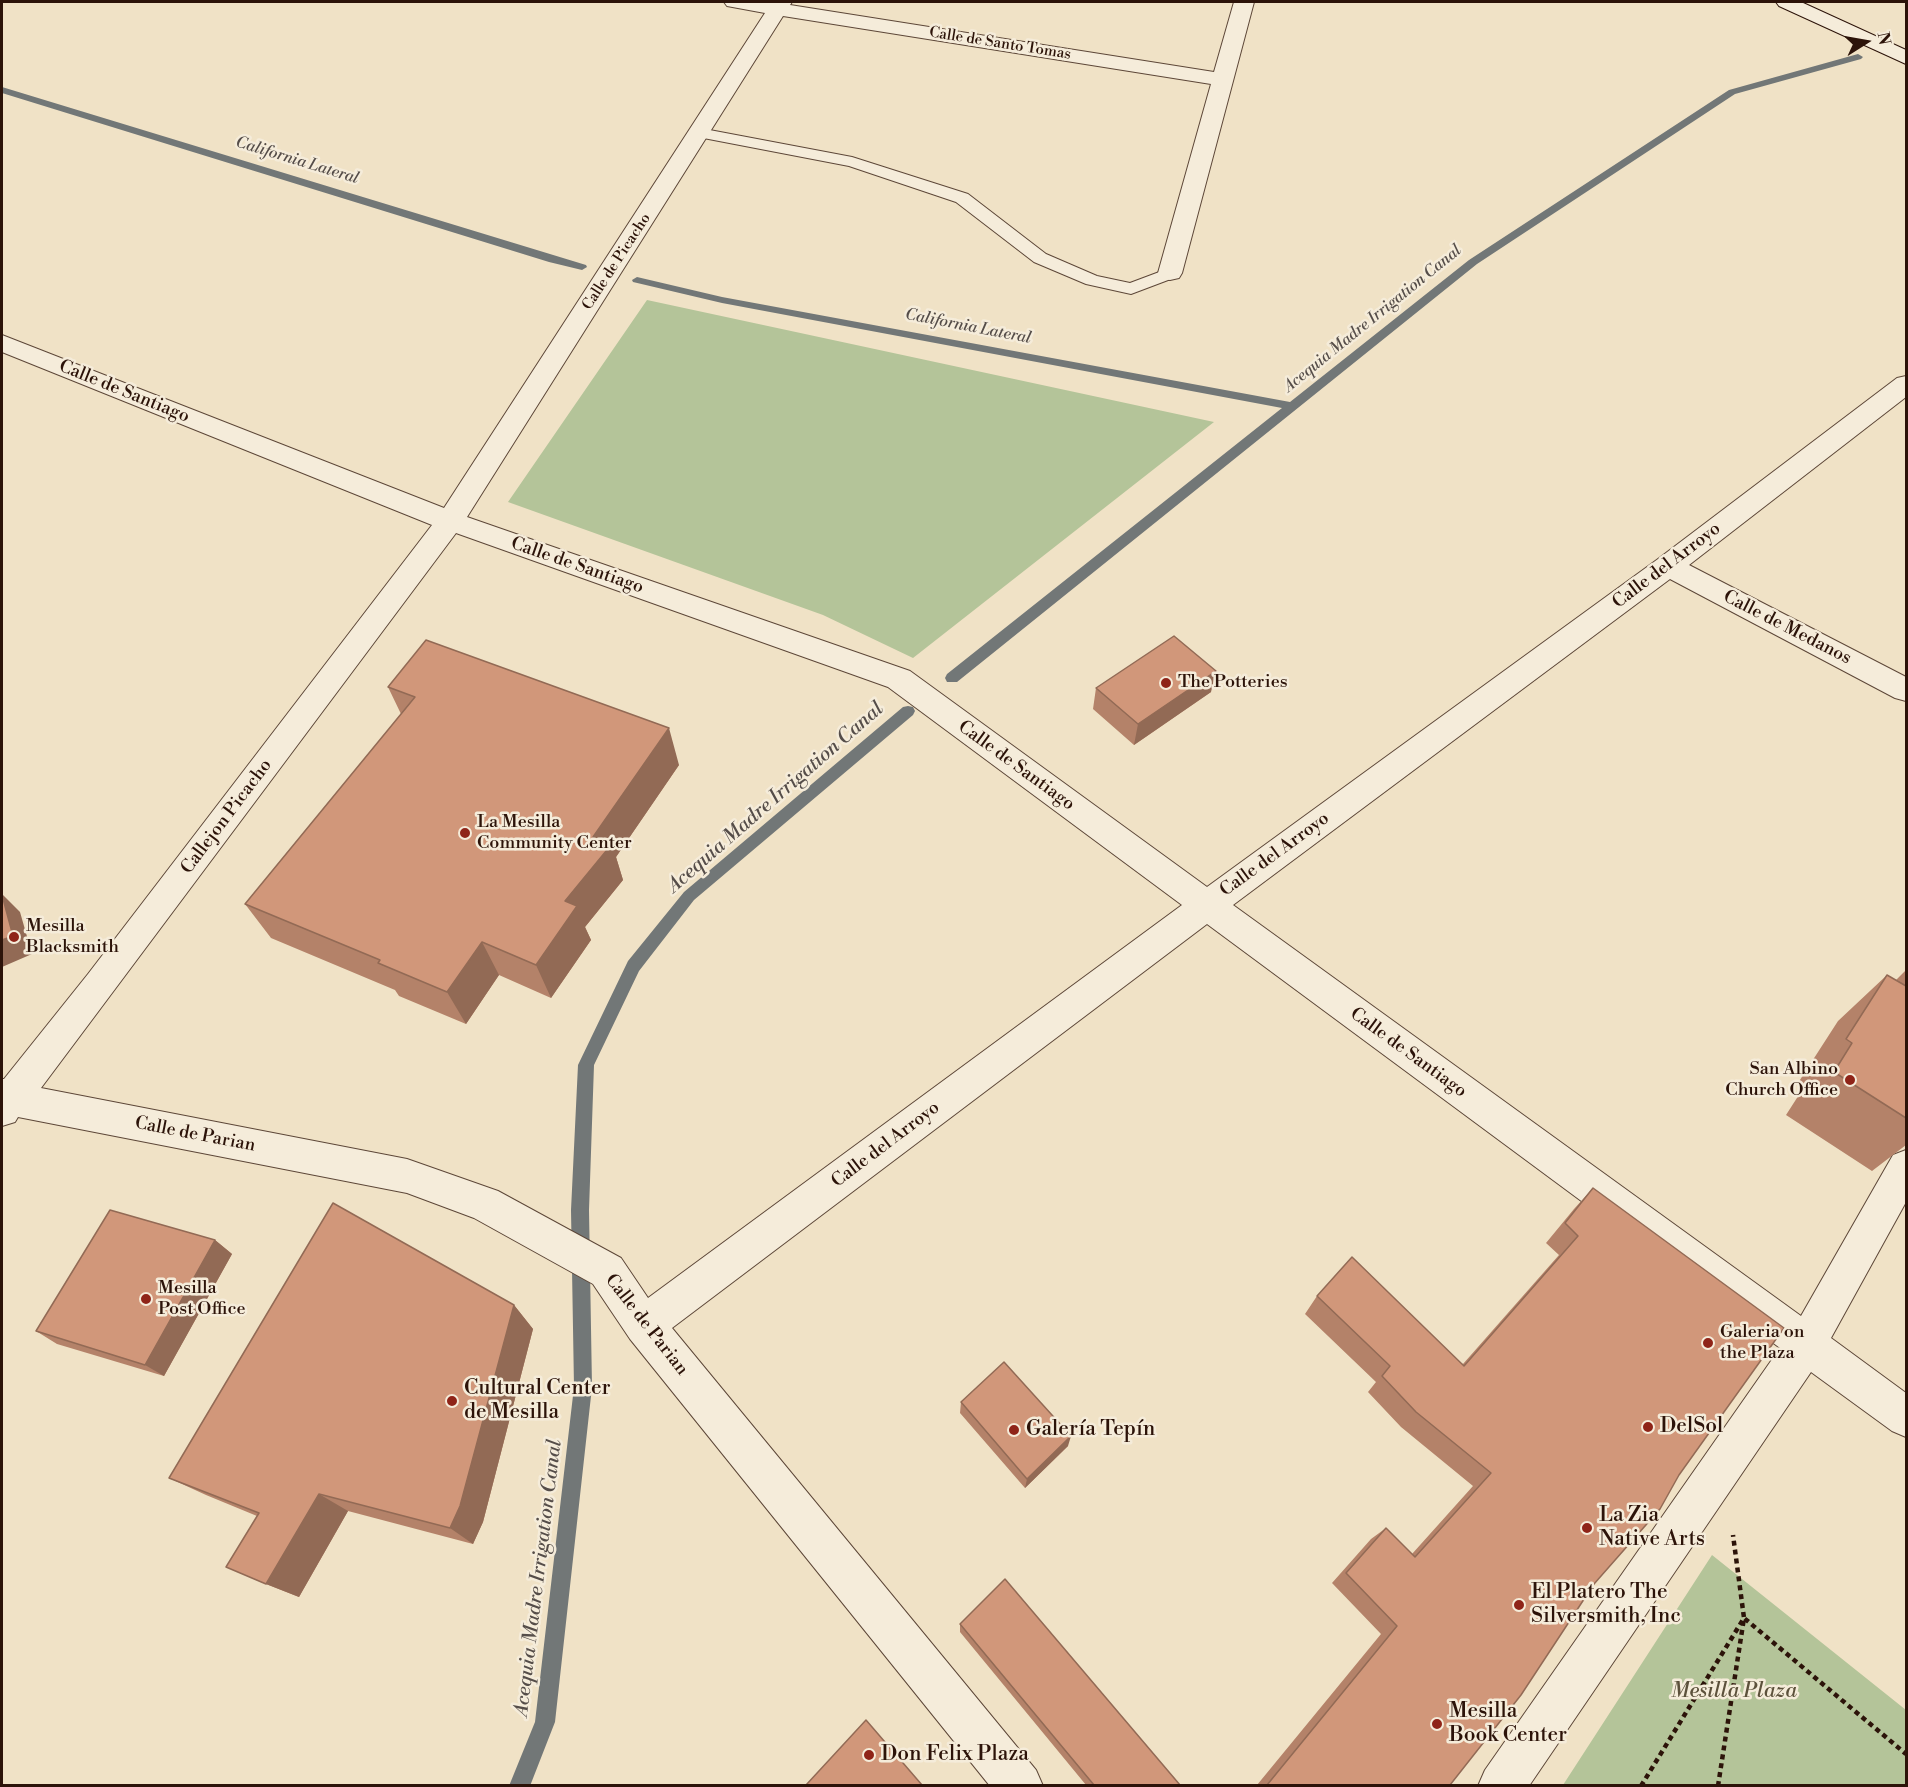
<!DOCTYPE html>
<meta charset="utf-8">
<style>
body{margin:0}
#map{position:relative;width:1908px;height:1787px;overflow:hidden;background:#f0e2c6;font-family:"Libre Bodoni",serif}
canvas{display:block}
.frame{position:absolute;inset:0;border:3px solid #2c1309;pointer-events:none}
.north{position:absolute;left:1836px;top:12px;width:60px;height:60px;-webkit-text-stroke:4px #f5ecda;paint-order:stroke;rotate:79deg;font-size:16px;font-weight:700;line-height:24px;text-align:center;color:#2c1309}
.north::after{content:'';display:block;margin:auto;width:21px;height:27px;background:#2c1309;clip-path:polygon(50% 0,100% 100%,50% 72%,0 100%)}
</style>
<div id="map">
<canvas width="1908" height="1787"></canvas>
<div class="frame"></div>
<div class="north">N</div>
</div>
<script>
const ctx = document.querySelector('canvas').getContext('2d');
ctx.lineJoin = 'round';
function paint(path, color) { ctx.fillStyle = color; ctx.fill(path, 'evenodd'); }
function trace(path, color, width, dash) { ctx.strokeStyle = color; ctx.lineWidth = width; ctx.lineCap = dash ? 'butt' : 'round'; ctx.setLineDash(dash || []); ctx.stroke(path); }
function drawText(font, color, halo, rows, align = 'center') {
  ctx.font = font + ' "Libre Bodoni",serif'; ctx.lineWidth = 5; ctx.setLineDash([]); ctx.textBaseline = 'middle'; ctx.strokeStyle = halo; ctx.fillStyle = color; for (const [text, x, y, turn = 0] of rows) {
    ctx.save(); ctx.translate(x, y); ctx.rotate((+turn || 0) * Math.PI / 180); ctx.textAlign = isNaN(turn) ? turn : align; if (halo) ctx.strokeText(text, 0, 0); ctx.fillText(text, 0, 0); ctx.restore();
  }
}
const green = new Path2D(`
 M647 300 1214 422 913 658 823 615 508 502Z
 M1712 1555 1906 1710V1785H1563Z`);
const stream = new Path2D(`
 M1858 54 1863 57 1861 59 1735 94 1477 264 957 682H947L945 678 947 674 1282 408 722 303 633 282 632 280 637 277 722 297 1290 402 1469 260 1729 90Z
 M2 87 586 265 587 267 582 270 549 262 2 93Z
 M908 706 913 707 915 711 913 715 694 900 639 971 594 1065 589 1210 592 1387 555 1722 530 1786H509L535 1722 574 1387 571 1210 578 1065 628 961 684 892 903 707Z`);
const path = new Path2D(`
 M1641 1786 1744 1618 1906 1754
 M1718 1786 1744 1618 1733 1535`);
const lane = new Path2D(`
 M699 128 852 157 968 194 1046 254 1097 276 1130 283 1170 268 1176 269 1179 273 1176 277 1131 294 1086 284 1034 262 956 202 849 166 693 136 691 133 693 130Z`);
const street = new Path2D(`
 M724 2H792L790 5 1214 72 1234 2H1254L1182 273 1179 278 1170 280 1161 278 1158 273 1211 84 783 16 467 517 910 671 1207 887 1658 559 1897 378 1906 376V397L1689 565 1906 677V701L1895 698 1670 579 1233 905 1801 1316 1893 1155 1906 1150V1202L1831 1338 1906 1393V1437L1892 1431 1811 1372 1529 1786H1478L1485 1770 1780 1348 1207 924 672 1328 1036 1770 1043 1786H990L630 1339 593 1284 474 1218 407 1193 18 1117 15 1122 2 1126V1079H4L88 974 432 525 2 352V335L444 508 765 13 727 6ZM456 533 888 687 1182 905 648 1298 621 1258 498 1191 407 1159 41 1088Z`);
const secondary = new Path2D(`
 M1776 2H1801L1906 50V64L1779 6Z`);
const wall = new Path2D(`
 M388 687 679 765 616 857 623 880 585 927 591 940 551 998 499 975 466 1024 399 996 395 990 271 938 245 904 401 714Z
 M1096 688 1211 692 1134 745 1093 709Z
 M1906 970V1145L1872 1171 1786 1115 1804 1087 1798 1083 1838 1021 1887 975 1896 980Z
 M1593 1188 1594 1584 1450 1785H1257L1381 1634 1332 1583 1371 1539 1386 1528 1412 1554 1473 1486 1401 1427 1368 1392 1376 1382 1305 1314 1317 1296 1463 1364 1559 1255 1546 1243 1574 1209Z
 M215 1240 232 1254 164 1376 57 1344 36 1331Z
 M514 1305 533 1329 483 1522 473 1544 348 1511 299 1597 266 1584 257 1516 206 1495 169 1478Z
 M961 1402 1068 1446 1025 1488 960 1413Z
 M960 1624 1180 1785H1086L960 1632Z`);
const shadedWall = new Path2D(`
 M1216 671 1211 692 1134 745 1138 724Z
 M669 728 679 765 616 857 623 880 585 927 591 940 551 998 536 965 593 837Z
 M2 894 20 912 32 954 2 967Z
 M482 942 499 975 466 1024 447 992Z
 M215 1240 232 1254 164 1376 145 1365Z
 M514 1305 533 1329 483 1522 473 1544 450 1528Z
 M1071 1436 1068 1446 1025 1488 1027 1479Z
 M319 1494 348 1511 299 1597 266 1584Z`);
const building = new Path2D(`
 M1174 636 1216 671 1138 724 1096 688Z
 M426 640 669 728 593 837 611 845 565 901 577 906 536 965 482 942 447 992 378 963 380 960 245 904 415 697 388 687Z
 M2 895 13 936 2 940Z
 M1887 975 1906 986V1118L1834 1072 1852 1043 1846 1039Z
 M1593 1188 1784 1328 1679 1475 1660 1509 1594 1584 1521 1695 1450 1785H1267L1397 1626 1346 1573 1386 1528 1415 1557 1491 1473 1416 1412 1382 1376 1390 1366 1317 1296 1352 1257 1464 1366 1578 1236 1565 1223Z
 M333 1203 514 1305 460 1506 450 1528 319 1494 266 1584 226 1567 259 1513 169 1478Z
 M110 1210 215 1240 145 1365 36 1331Z
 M1004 1362 1071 1436 1027 1479 961 1402Z
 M1005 1579 1180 1785H1094L960 1624Z
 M866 1720 922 1785H806Z`);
const markers = [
 [1166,683,6,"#8f2418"],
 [465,833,6,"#8f2418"],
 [14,937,6,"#8f2418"],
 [1850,1080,6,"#8f2418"],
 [146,1299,6,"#8f2418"],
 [1708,1343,6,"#8f2418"],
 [452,1401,6,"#8f2418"],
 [1648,1427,6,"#8f2418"],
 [1014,1430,6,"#8f2418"],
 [1587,1528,6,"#8f2418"],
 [1519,1605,6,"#8f2418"],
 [1437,1724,6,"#8f2418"],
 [869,1755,6,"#8f2418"]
];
const farStreetnames = [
 ["Calle de Santo Tomas",1000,44,9],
 ["Calle de Picacho",617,262,-57]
];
const farWaternames = [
 ["California Lateral",297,161,17],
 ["Acequia Madre Irrigation Canal",1373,319,-39],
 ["California Lateral",968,327,11]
];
const streetNames = [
 ["Calle de Santiago",124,392,22],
 ["Calle de Santiago",577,566,19],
 ["Calle del Arroyo",1667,566,-37],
 ["Calle de Medanos",1787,628,27],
 ["Calle de Santiago",1016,766,36],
 ["Callejon Picacho",227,817,-53],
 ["Calle del Arroyo",1275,855,-36],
 ["Calle de Santiago",1408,1053,36],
 ["Calle de Parian",195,1135,11],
 ["Calle del Arroyo",886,1145,-37],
 ["Calle de Parian",646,1325,52]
];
const poiNames = [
 ["The Potteries",1178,683],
 ["La Mesilla",477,823],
 ["Community Center",477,844],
 ["Mesilla",26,927],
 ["Blacksmith",26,948],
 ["San Albino",1838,1070,"right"],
 ["Church Office",1838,1091,"right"],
 ["Mesilla",158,1289],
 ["Post Office",158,1310],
 ["Galeria on",1720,1333],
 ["the Plaza",1720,1354]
];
const waterNames = [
 ["Acequia Madre Irrigation Canal",776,798,-41],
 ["Acequia Madre Irrigation Canal",539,1578,-83]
];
const nearPoinames = [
 ["Cultural Center",464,1389],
 ["de Mesilla",464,1413],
 ["DelSol",1660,1427],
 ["Galería Tepín",1026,1430],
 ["La Zia",1599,1516],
 ["Native Arts",1599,1540],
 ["El Platero The",1531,1593],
 ["Silversmith, Inc",1531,1617],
 ["Mesilla",1449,1712],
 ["Book Center",1449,1736],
 ["Don Felix Plaza",881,1755]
];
const nearParknames = [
 ["Mesilla Plaza",1734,1692]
];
paint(green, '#b4c499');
paint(stream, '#727777');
trace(lane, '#5d4738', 2);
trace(street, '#5d4738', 2);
trace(secondary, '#2c1309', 2);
trace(path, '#2c1309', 4.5, [5, 4]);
paint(lane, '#f5ecda');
paint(street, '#f5ecda');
paint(secondary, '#f5ecda');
paint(wall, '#b48269');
paint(shadedWall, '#926a55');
paint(building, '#d1977a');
trace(building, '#926a55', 1.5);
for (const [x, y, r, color] of markers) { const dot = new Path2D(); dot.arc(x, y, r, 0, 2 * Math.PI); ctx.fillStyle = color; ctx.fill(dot); trace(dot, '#f5ecda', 2); }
drawText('15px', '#2c1309', '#f5ecda', farStreetnames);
drawText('italic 16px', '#554d49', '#f5ecda', farWaternames);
drawText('18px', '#2c1309', '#f5ecda', streetNames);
drawText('18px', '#2c1309', '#f5ecda', poiNames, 'left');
drawText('italic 20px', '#554d49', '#f5ecda', waterNames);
drawText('21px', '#2c1309', '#f5ecda', nearPoinames, 'left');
drawText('italic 21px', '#5c513b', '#f5ecda', nearParknames);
</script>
